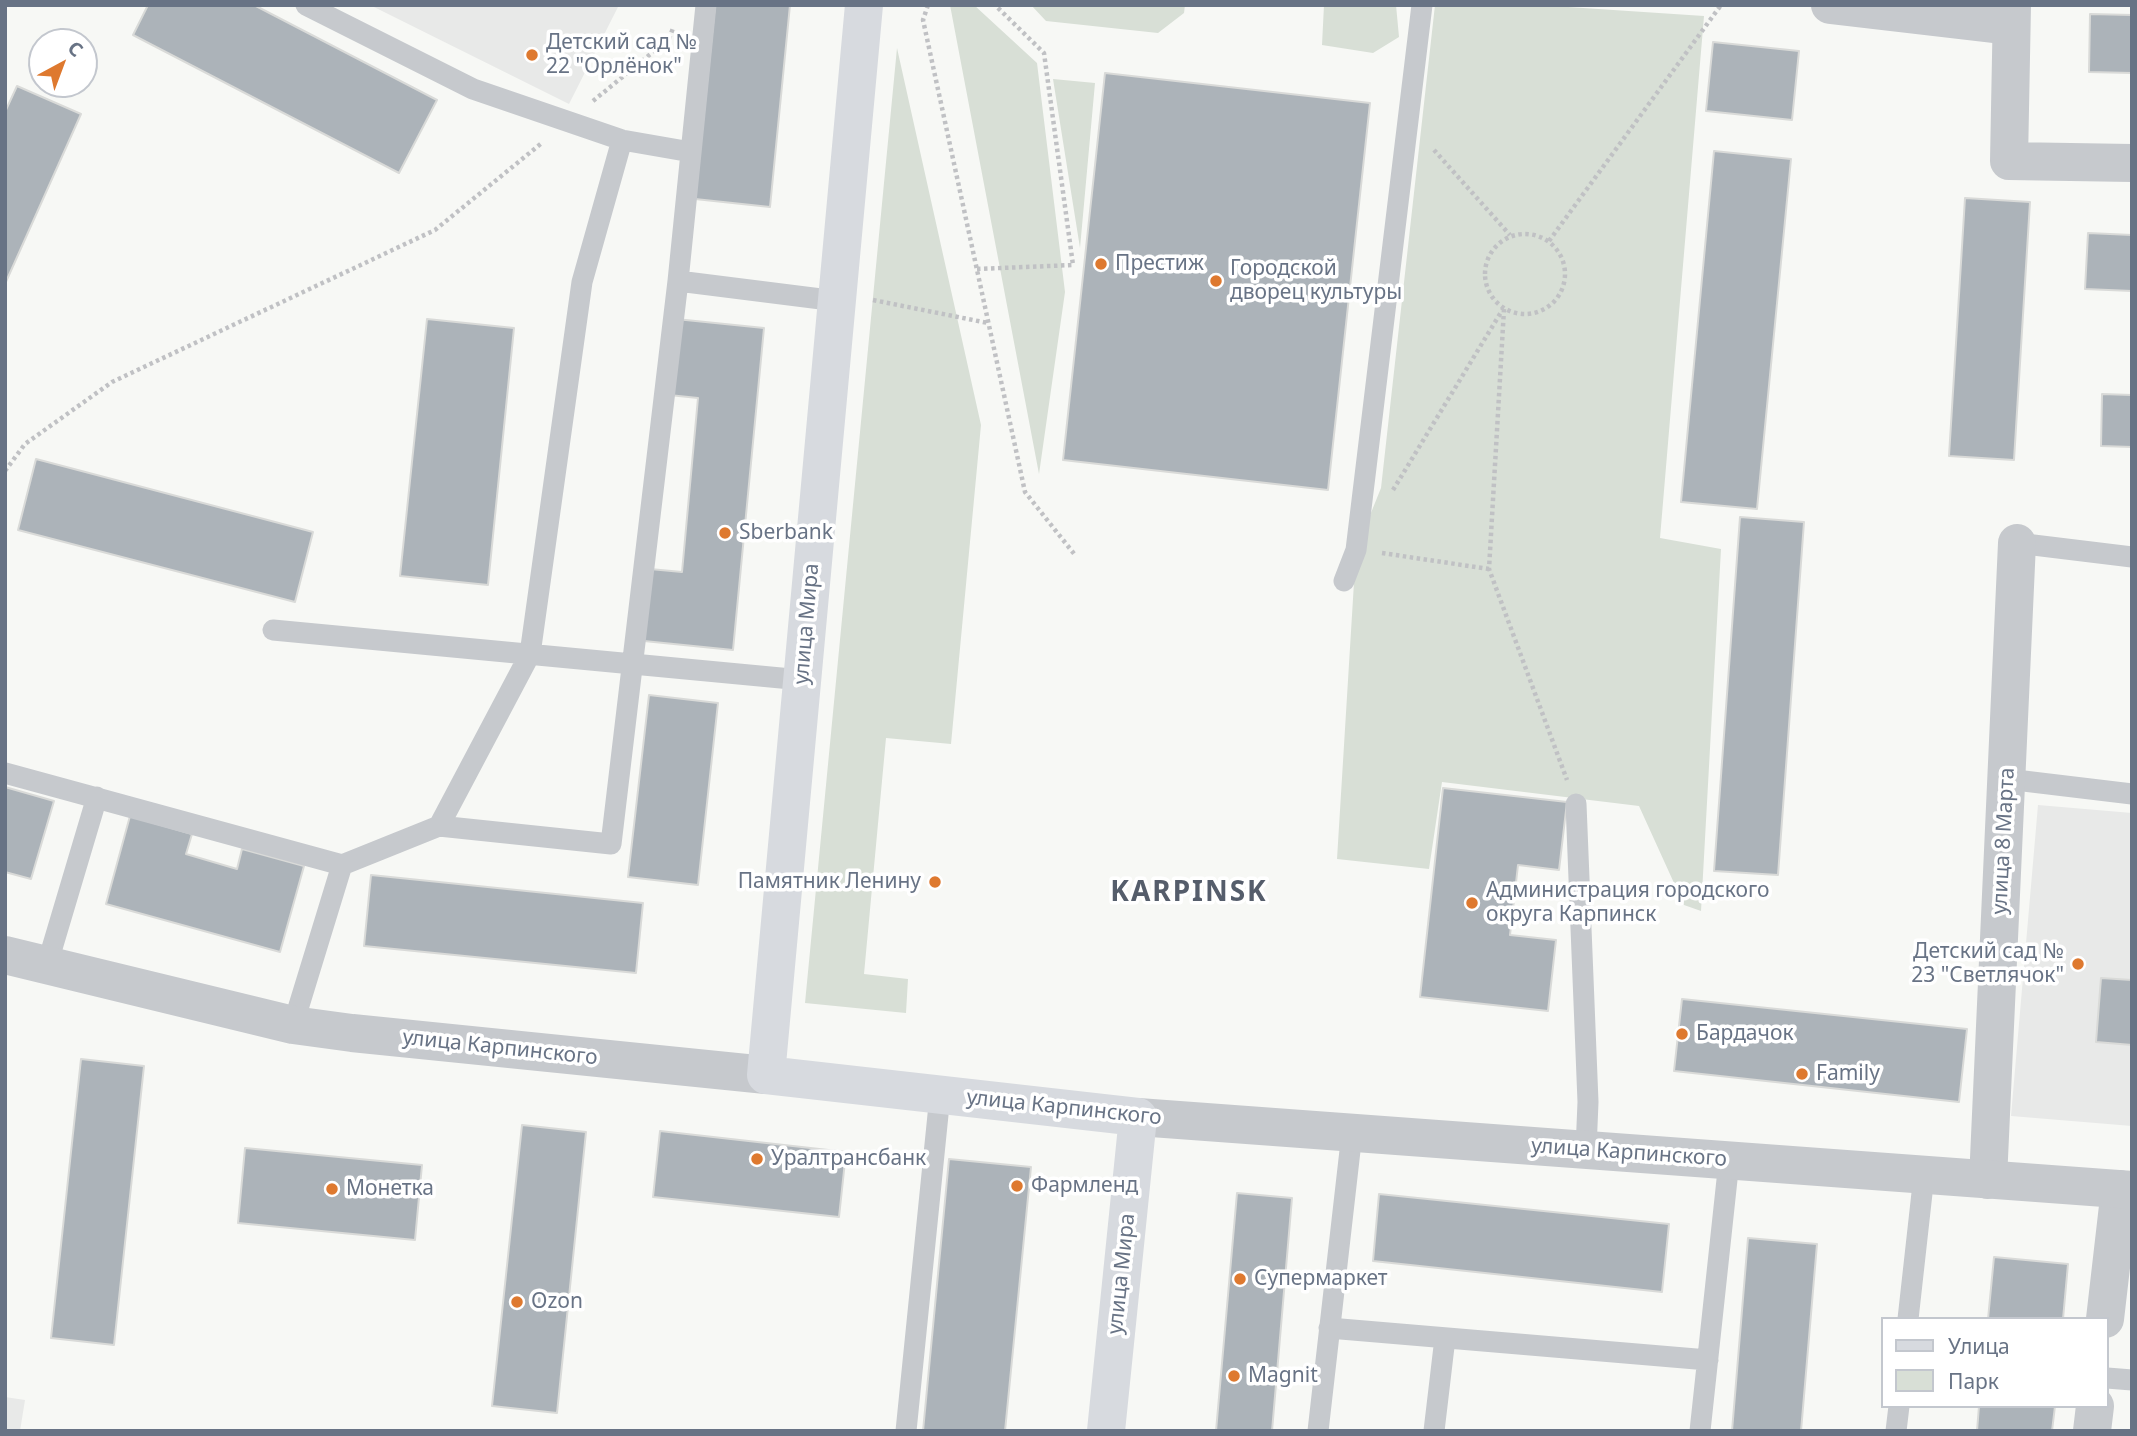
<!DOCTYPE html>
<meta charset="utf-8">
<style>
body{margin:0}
#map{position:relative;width:2137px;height:1436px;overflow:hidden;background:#f7f8f5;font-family:"Noto Sans",sans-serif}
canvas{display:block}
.frame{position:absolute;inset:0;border:7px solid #687385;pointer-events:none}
.legend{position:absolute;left:1881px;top:1317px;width:228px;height:91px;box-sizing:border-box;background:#fff;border:2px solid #c3c7ce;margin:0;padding:9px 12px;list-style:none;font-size:21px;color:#687385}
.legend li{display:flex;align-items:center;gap:14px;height:35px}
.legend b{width:35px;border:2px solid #c3c7ce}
.north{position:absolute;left:28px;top:28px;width:70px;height:70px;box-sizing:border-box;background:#fff;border:2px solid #c3c7ce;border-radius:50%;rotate:41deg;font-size:19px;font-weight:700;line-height:28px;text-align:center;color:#687385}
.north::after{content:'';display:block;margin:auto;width:24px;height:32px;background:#de792f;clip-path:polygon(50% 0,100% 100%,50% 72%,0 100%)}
</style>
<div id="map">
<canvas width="2137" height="1436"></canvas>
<div class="frame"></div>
<ul class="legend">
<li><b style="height:9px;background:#d7dadf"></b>Улица</li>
<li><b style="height:19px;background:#d8dfd6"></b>Парк</li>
</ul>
<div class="north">С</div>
</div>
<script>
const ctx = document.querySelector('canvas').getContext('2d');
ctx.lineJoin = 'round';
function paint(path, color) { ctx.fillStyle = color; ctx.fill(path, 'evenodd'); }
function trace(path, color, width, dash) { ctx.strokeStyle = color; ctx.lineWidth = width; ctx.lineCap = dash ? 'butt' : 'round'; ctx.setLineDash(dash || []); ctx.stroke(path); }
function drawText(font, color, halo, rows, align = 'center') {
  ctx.font = font + ' "Noto Sans",sans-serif'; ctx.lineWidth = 7; ctx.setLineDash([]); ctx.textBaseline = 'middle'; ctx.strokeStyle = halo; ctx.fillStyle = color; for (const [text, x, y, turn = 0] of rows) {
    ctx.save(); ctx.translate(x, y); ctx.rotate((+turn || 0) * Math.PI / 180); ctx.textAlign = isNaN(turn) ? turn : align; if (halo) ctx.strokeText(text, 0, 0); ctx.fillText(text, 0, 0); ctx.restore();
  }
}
const built = new Path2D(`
 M370 5H619L569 104Z
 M2038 805 2132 813V1126L2011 1116Z
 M5 1397 25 1400 20 1431H5Z`);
const green = new Path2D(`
 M950 5H974L1037 63 1065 292 1039 474Z
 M1031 5H1185L1184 13 1158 33 1046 21Z
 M1324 5H1396L1399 37 1373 53 1322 45Z
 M1435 5H1538L1704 16 1660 538 1721 549 1701 911 1684 905 1639 806 1442 782 1429 869 1337 859 1356 550 1381 488Z
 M897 48 981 425 951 744 886 738 864 974 908 979 906 1013 805 1003Z
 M1053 79 1095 83 1080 248Z`);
const building = new Path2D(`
 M148 5H254L437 100 399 173 133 35Z
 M715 5H790L770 207 695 199Z
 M2090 14 2132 15V73L2089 72Z
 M1713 42 1799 51 1792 120 1706 111Z
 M1105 73 1370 103 1328 490 1063 460Z
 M17 86 81 114 5 284V112Z
 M1714 151 1791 159 1757 509 1681 502Z
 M1965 198 2030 202 2014 460 1949 456Z
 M2088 233 2132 235V291L2085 289Z
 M427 319 514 328 488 585 400 576Z
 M676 319 764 328 733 650 644 641 650 569 682 572 698 398 669 395Z
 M2102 394 2132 395V447L2101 446Z
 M36 459 313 532 295 602 18 530Z
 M1740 517 1804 522 1778 875 1714 871Z
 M649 695 718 703 698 885 628 877Z
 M5 787 54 801 31 879 5 872Z
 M1443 788 1567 802 1559 870 1518 865 1510 935 1556 940 1548 1011 1420 997Z
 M130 816 192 834 186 854 237 869 242 849 304 866 280 952 106 904Z
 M371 875 643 903 636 973 364 946Z
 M2101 978 2132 980V1045L2096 1042Z
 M1682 999 1967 1029 1959 1102 1674 1071Z
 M81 1059 144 1066 114 1345 51 1338Z
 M522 1125 586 1132 557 1413 492 1406Z
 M660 1131 846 1152 839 1217 653 1197Z
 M245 1148 422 1165 415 1240 238 1223Z
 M949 1159 1031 1167 1005 1431H923Z
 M1237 1193 1292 1198 1272 1431H1216Z
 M1379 1194 1669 1224 1662 1292 1373 1261Z
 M1748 1238 1817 1244 1801 1431H1732Z
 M1994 1257 2068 1264 2063 1319H1988Z
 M1979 1406H2055L2052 1431H1977Z`);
const path = new Path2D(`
 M928 5 923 20 1025 492 1075 555
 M593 101 669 39 673 28
 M1434 150 1510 235
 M1485 274a40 40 0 1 1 80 0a40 40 0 1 1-80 0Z
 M1549 241 1721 5
 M977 269 1073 265 1044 53 995 5
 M873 300 988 323
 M1504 309 1489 569 1567 780
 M5 471 25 444 112 382 435 230 543 142
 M1393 490 1503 309
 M1382 553 1489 569`);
const service = new Path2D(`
 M306 5 473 89 622 140 691 152
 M678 281 837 301
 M2017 543 2132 557
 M1344 581 1356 550 1422 5
 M273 630 802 680
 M5 773 342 865 293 1025
 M2007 779 2132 794
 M1576 804 1588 1102 1586 1150
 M439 826 530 654 582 282 622 140
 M342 865 439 826 611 844 678 281 706 5
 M47 965 97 797
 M1908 1319 1924 1175
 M1329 1328 1708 1360
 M2107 1378 2132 1380
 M906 1431 940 1095
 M1318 1431 1352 1133
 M1434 1431 1445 1338
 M1700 1431 1729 1161
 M1896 1431 1899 1406`);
const minor = new Path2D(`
 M1830 5 2010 26
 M2012 5 2009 161 2132 163
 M1988 1180 2017 543
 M2105 1319 2120 1189
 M2092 1431 2095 1406`);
const tertiary = new Path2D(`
 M5 955 293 1025 352 1033 766 1075
 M1138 1117 2132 1190`);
const secondary = new Path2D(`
 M864 5 766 1075 1138 1117 1106 1431`);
const markers = [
 [532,55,7,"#de792f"],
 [1101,264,7,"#de792f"],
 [1216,281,7,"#de792f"],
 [725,533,7,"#de792f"],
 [935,882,7,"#de792f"],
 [1472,903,7,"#de792f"],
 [2078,964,7,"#de792f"],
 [1682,1034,7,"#de792f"],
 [1802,1074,7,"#de792f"],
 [757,1159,7,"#de792f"],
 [1017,1186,7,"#de792f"],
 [332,1189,7,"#de792f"],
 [1240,1279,7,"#de792f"],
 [517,1302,7,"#de792f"],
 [1234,1376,7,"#de792f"]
];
const poiNames = [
 ["Детский сад №",546,43],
 ["22 \"Орлёнок\"",546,67],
 ["Престиж",1115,264],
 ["Городской",1230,269],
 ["дворец культуры",1230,293],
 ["Sberbank",739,533],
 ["Памятник Ленину",921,882,"right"],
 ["Администрация городского",1486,891],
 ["округа Карпинск",1486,915],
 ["Детский сад №",2064,952,"right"],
 ["23 \"Светлячок\"",2064,976,"right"],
 ["Бардачок",1696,1034],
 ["Family",1816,1074],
 ["Уралтрансбанк",771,1159],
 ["Фармленд",1031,1186],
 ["Монетка",346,1189],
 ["Супермаркет",1254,1279],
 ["Ozon",531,1302],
 ["Magnit",1248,1376]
];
const streetNames = [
 ["улица Мира",807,624,-85],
 ["улица 8 Марта",2004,841,-87],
 ["улица Карпинского",500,1048,6],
 ["улица Карпинского",1064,1108,6],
 ["улица Карпинского",1629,1153,4],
 ["улица Мира",1122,1274,-84]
];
const districtNames = [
 ["KARPINSK",1189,893]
];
paint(built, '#e8e9e8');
paint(green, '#d8dfd6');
paint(building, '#acb3b9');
trace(building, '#d9dad8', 2);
trace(path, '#c0c1c4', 4.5, [3.5, 3.5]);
trace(service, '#c6c9cd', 21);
trace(minor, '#c6c9cd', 38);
trace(tertiary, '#c6c9cd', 38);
trace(secondary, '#d7dadf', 38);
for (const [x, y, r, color] of markers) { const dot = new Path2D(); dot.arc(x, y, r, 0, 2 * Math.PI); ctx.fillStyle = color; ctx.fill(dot); trace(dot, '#fff', 2.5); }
drawText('21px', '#687385', '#fff', poiNames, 'left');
drawText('21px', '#687385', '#fff', streetNames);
ctx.letterSpacing = '2px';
drawText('bold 28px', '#555d6b', '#fff', districtNames);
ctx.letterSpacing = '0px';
</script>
